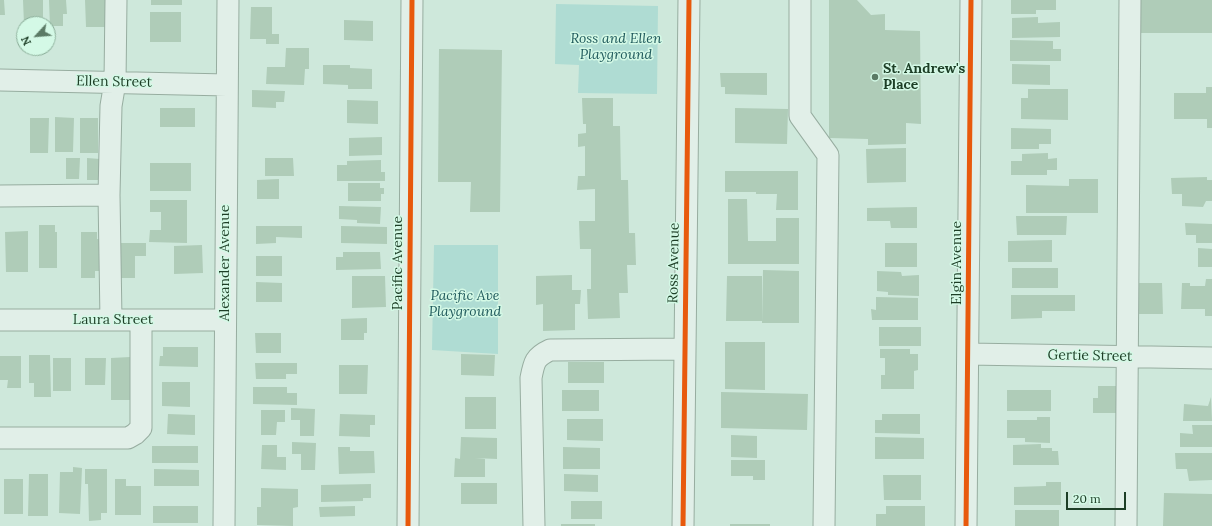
<!DOCTYPE html>
<style>
body{margin:0}
#map{position:relative;width:1212px;height:526px;overflow:hidden;background:#cee8db;font-family:Lora,serif}
canvas{display:block}
.north{position:absolute;left:16px;top:16px;width:40px;height:40px;box-sizing:border-box;background:#d4f9e6;border:1px solid #8bae99;border-radius:50%;rotate:244deg;font-size:11px;font-weight:700;line-height:16px;text-align:center;color:#1d3e26}
.north::after{content:'';display:block;margin:auto;width:14px;height:18px;background:#5b7a65;clip-path:polygon(50% 0,100% 100%,50% 72%,0 100%)}
.scale{position:absolute;left:1066px;top:492px;width:60px;height:18px;box-sizing:border-box;border:2px solid #1d3e26;border-top:0;padding-left:5px;font-size:12px;line-height:14px;white-space:nowrap;color:#1d3e26;-webkit-text-stroke:3px #d4f9e6;paint-order:stroke}
</style>
<div id="map">
<canvas width="1212" height="526"></canvas>
<div class="north">N</div>
<div class="scale">20 m</div>
</div>
<script>
const ctx = document.querySelector('canvas').getContext('2d');
ctx.lineJoin = 'round';
function paint(path, color) { ctx.fillStyle = color; ctx.fill(path, 'evenodd'); }
function trace(path, color, width, dash) { ctx.strokeStyle = color; ctx.lineWidth = width; ctx.lineCap = dash ? 'butt' : 'round'; ctx.setLineDash(dash || []); ctx.stroke(path); }
function drawText(font, color, halo, rows, align = 'center') {
  ctx.font = font + ' Lora,serif'; ctx.lineWidth = 3; ctx.setLineDash([]); ctx.textBaseline = 'middle'; ctx.strokeStyle = halo; ctx.fillStyle = color; for (const [text, x, y, turn = 0] of rows) {
    ctx.save(); ctx.translate(x, y); ctx.rotate((+turn || 0) * Math.PI / 180); ctx.textAlign = isNaN(turn) ? turn : align; if (halo) ctx.strokeText(text, 0, 0); ctx.fillText(text, 0, 0); ctx.restore();
  }
}
const green = new Path2D(`
 M556 4 658 6 657 94 578 93 579 65 555 64Z
 M434 245H498V354L432 350Z`);
const building = new Path2D(`
 M0 0H4L5 15H0Z
 M23 0H43V24H24Z
 M49 0H66L67 14H63V26H50Z
 M85 0H105V27H86Z
 M151 0H182V5H151Z
 M829 0H857L871 15 885 14V30L920 31 921 124 906 123V144L868 145V139L829 138Z
 M1011 0H1056V10H1036V14H1011Z
 M1140 0H1212V33H1140Z
 M251 7H272V34H279V44H266V39H250Z
 M150 12H181V42H150Z
 M1038 17V23L1060 22V37L1012 38V18Z
 M344 20 373 21V41L344 40Z
 M1010 40 1053 41V49H1061V61H1010Z
 M286 48H309V69H305L304 85 266 84 267 67H285Z
 M439 49 502 50 500 212H470L471 182H438Z
 M1012 64 1050 65V85L1012 84Z
 M323 65H350V68L372 69V89H348V85L323 84Z
 M720 73H767V95L725 94V87H721Z
 M1206 87H1212V128H1207V119H1174V93H1206Z
 M1028 89H1068V120L1021 119V98H1028Z
 M252 90 285 91 284 102H276V108L252 107Z
 M582 98H613V126H620L621 180H628L629 233H635L636 265H627L628 293H619L620 318 588 319 587 289H591V249H580L579 221H595V189L577 190 578 176H585V146L578 147V134L586 133V124H583Z
 M347 100 378 101V124L347 123Z
 M160 108H195V127H160Z
 M735 108 788 109 787 144 735 143Z
 M55 117 74 118 73 152H55Z
 M30 118H49L48 153H30Z
 M80 118H98V153H80Z
 M1011 128 1051 129V144H1039V149H1011Z
 M382 137V155L349 156V138Z
 M906 148V182L867 183 866 149Z
 M1048 153V159L1057 158V170H1047V175H1011V161H1022V154Z
 M66 158H80L79 179H66Z
 M87 158 100 159V180H87Z
 M265 158H293L294 176H265Z
 M381 160V172H385V181H337V165H347V161Z
 M150 163H191V191H150Z
 M725 171H798V210H776L777 194H756V192H725Z
 M1207 177V180H1212V201H1206L1203 207 1182 206V194H1172L1171 178Z
 M279 179V199H257V180Z
 M1069 179H1098V213H1026V185L1069 186Z
 M348 183H380V188H384V194H381V201H348Z
 M728 199H747L748 241H776V218H799V264H728Z
 M150 200H187V243L149 242 150 230H161V212H150Z
 M339 206 381 207 380 224 357 223V220L339 219Z
 M917 207V228H891L890 221H867V208Z
 M1016 216H1067L1066 235H1017Z
 M1185 223 1212 224V243H1196V235H1186Z
 M39 225H55V232H57V268H39Z
 M256 226H302V238L276 237V243L256 244Z
 M341 226 387 227V244L341 243Z
 M28 231V272H6L5 232Z
 M81 232H97V239L104 240V271H95V278H81Z
 M1052 240V262H1008V241Z
 M116 243H146V256H135V278H116Z
 M885 243H917V267H885Z
 M202 245 203 273 174 274V246Z
 M1198 248 1212 249V267H1198Z
 M343 252H380L381 269 336 270V257H343Z
 M256 256H282V276H256Z
 M1012 268H1058V288H1012Z
 M763 270 799 271V323H762Z
 M877 271 901 272 902 276 919 275V296L888 295V292L877 291Z
 M572 275V290H581L580 304H575V330L543 331V304L536 305V276Z
 M352 276H385L386 307 352 308Z
 M727 276H762V321H726Z
 M1206 279H1212V316H1205V309H1181L1182 283H1190V286H1205Z
 M256 282 282 283V302H256Z
 M1137 283H1162L1163 314H1138Z
 M1011 295H1075V311H1042V318L1011 319Z
 M876 297 918 298V320H872L871 309 876 310Z
 M367 318V333H364V340H341V319Z
 M879 327H921V346H879Z
 M255 333H281V353H256Z
 M725 342H765V390L725 389Z
 M163 347H198V367L159 366 160 356H163Z
 M880 349H910V354H918V370L914 371V389H881V375H885V358H880Z
 M461 354 495 355 494 376 461 375Z
 M29 355H50L51 397H34V383H29Z
 M0 356H21V388H7L8 380H0Z
 M130 357V372H135V400H111V358Z
 M53 358H71V391H53Z
 M85 358H106L105 385H85Z
 M568 362H604V383H568Z
 M255 363H297V374H286V379H256Z
 M339 365H368L367 394H339Z
 M162 382H190V407L162 406Z
 M1098 386H1120L1119 413H1093V398H1098Z
 M253 387H287V393H297V405L253 404Z
 M562 390H599V411H562Z
 M1007 390H1051V411H1007Z
 M721 392 808 394 807 430 721 428Z
 M465 397H496V429H465Z
 M1211 397 1212 421H1183L1184 404 1208 406Z
 M291 408 315 409 314 436H300V420H291Z
 M261 410H285V422H277L276 435H261Z
 M168 414 195 415V435L167 434Z
 M340 414 375 415V425H370V437L339 436Z
 M882 414H920V434L875 433V420H882Z
 M1037 417H1050V443L1025 442V438H1007V420H1037Z
 M567 419H603V441L567 440Z
 M1192 425H1212V447H1180V433L1193 434Z
 M731 435 757 436V458L731 457Z
 M461 437 497 438V459L475 458 485 459V477H454L455 458 460 459Z
 M875 437 924 438V459H875Z
 M292 442 316 443 315 470H301V454H292Z
 M1041 444V448H1052V451H1058L1059 465H1013V445Z
 M262 445H277V457H286V470L261 469Z
 M152 446H198V463H152Z
 M338 447H350V451H374L375 473 339 474Z
 M563 447 600 448V469H563Z
 M1175 453H1212V480L1189 481 1187 469H1176Z
 M731 460H765V480H753V476H731Z
 M73 467 82 468 80 514 59 513 60 472H73Z
 M85 469H107V513H101V520L89 521 88 484H85Z
 M154 469 199 470V486H154Z
 M29 474H48V516H28Z
 M564 474 598 475V492L564 491Z
 M883 475H921V500H884Z
 M4 479H23V514H4Z
 M115 479H126V486H141V515H115Z
 M1046 482H1061V505H1014V487L1046 486Z
 M461 483H497V504H461Z
 M371 484V498H363V501L321 502V485Z
 M261 488 298 489V507L293 508V526L257 525V507H261Z
 M1164 493 1212 494V526H1163Z
 M571 501H602V519H571Z
 M153 506H198V523H153Z
 M355 506V516L320 517 319 507Z
 M886 506H925V526H876V514H886Z
 M1015 510H1059V526H1015Z
 M561 524H595V526H561Z
 M730 524H770V526H730Z`);
const minor = new Path2D(`
 M800 0V116L828 155 824 526
 M0 80 227 85
 M109 195 111 320
 M0 196 109 195 111 106 115 82 116 0
 M0 320H225
 M968 354 1212 358
 M0 438H128L135 434 141 428V320
 M224 526 228 0
 M408 526 412 0
 M534 526 531 378C534 362 535 357 550 350L685 349
 M683 526 689 0
 M966 526 971 0
 M1126 526 1130 0`);
const cycleway = new Path2D(`
 M408 526 412 0
 M683 526 689 0
 M966 526 971 0`);
const markers = [
 [875,77,4,"#5b7a65"]
];
const parkNames = [
 ["Ross and Ellen",616,39],
 ["Playground",616,55],
 ["Pacific Ave",465,296],
 ["Playground",465,312]
];
const poiNames = [
 ["St. Andrew's",883,69],
 ["Place",883,85]
];
const streetNames = [
 ["Ellen Street",114,82,1],
 ["Alexander Avenue",225,263,-90],
 ["Pacific Avenue",398,263,-90],
 ["Ross Avenue",674,263,-89],
 ["Elgin Avenue",957,263,-90],
 ["Laura Street",113,320],
 ["Gertie Street",1090,356,1]
];
paint(green, '#afdcd3');
paint(building, '#afccb8');
trace(minor, '#97ada0', 23);
trace(minor, '#e1efe8', 21);
trace(cycleway, '#e8590c', 5);
for (const [x, y, r, color] of markers) { const dot = new Path2D(); dot.arc(x, y, r, 0, 2 * Math.PI); ctx.fillStyle = color; ctx.fill(dot); trace(dot, '#d4f9e6', 1.5); }
drawText('italic 14px', '#215b5d', '#d4f9e6', parkNames);
drawText('bold 14px', '#1d3e26', '#d4f9e6', poiNames, 'left');
drawText('14px', '#1d3e26', '#d4f9e6', streetNames);
</script>
